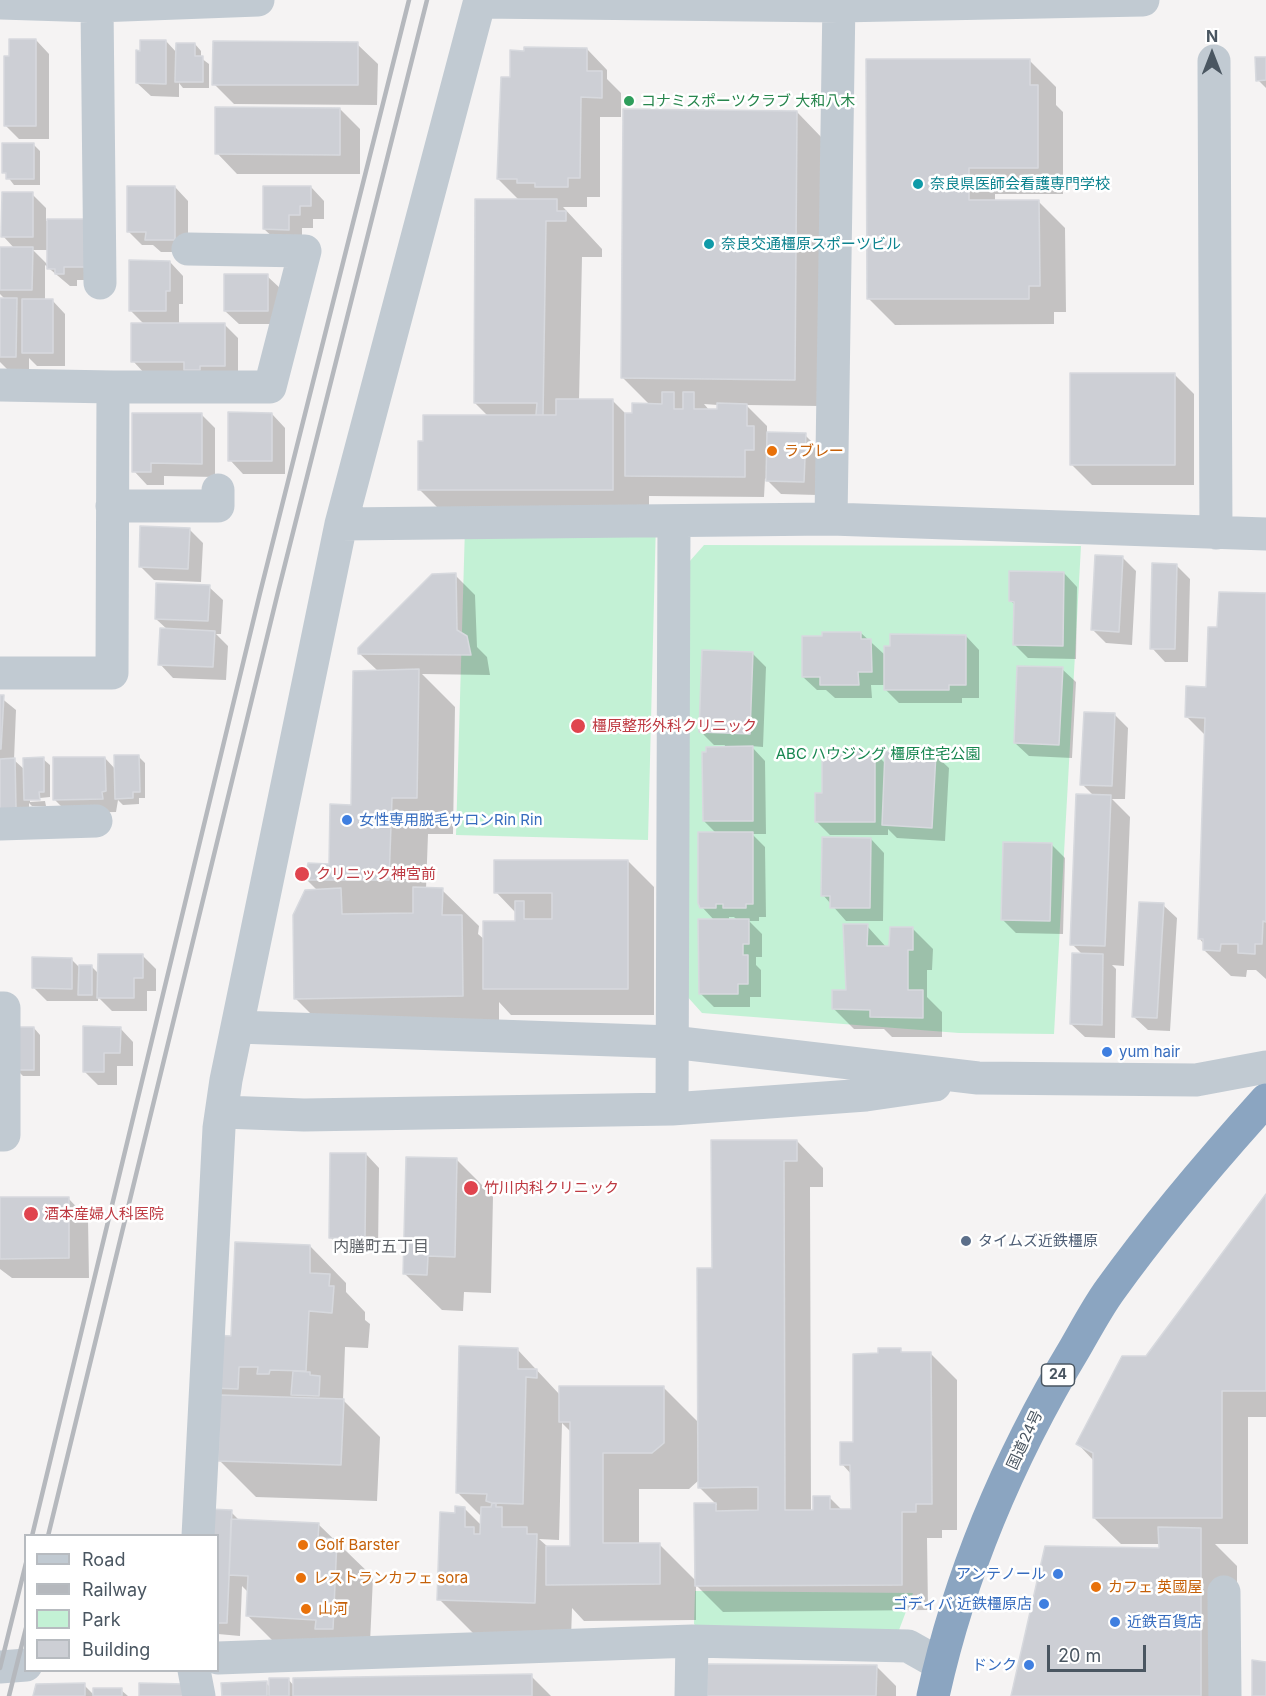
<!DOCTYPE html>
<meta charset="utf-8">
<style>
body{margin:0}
#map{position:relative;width:1266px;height:1696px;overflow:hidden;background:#f5f3f3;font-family:Inter,sans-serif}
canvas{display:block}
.legend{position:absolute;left:24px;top:1534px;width:195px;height:138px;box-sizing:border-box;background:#fff;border:2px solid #b7bbc0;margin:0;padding:8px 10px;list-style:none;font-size:18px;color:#4a5661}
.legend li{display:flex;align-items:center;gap:12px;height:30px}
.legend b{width:30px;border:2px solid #b7bbc0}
.north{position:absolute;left:1182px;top:24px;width:60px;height:60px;-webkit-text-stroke:4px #fff;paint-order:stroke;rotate:0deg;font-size:16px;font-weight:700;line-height:24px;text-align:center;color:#4a5661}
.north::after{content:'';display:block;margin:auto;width:21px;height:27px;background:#4a5661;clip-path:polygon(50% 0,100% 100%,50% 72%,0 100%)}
.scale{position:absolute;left:1047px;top:1645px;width:99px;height:27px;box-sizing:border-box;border:3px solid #4a5661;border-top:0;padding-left:8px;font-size:18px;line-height:21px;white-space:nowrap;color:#4a5661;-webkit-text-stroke:4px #fff;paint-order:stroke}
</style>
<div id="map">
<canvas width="1266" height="1696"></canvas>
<ul class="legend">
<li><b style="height:8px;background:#c1cad2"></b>Road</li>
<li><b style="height:8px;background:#b5b8bd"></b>Railway</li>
<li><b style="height:16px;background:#c3f1d5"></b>Park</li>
<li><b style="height:16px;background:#cdcfd5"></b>Building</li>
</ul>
<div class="north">N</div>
<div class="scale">20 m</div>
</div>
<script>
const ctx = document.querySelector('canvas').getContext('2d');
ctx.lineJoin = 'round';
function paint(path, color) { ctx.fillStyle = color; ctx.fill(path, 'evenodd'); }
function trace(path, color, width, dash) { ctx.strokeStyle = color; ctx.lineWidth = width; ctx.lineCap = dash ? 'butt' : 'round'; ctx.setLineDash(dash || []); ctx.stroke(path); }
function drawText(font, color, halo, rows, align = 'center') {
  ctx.font = font + ' Inter,"Noto Sans JP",sans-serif'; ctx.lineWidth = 5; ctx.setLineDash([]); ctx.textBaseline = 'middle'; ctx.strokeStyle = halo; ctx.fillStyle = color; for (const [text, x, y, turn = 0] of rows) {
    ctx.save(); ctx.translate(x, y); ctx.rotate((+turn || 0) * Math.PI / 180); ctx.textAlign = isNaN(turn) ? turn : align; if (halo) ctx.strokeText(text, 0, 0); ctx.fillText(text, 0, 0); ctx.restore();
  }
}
const green = new Path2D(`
 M656 521 648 840 456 835 465 527Z
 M704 545 1081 546 1054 1034 959 1033 702 1013 685 994 689 562Z
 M695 1591 913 1593 899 1630 699 1629 694 1624Z`);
const shadow = new Path2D(`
 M36 40 49 54V139H19L5 125 11 58Z
 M166 41 177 53 195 44 201 51V58L209 64V88H183L179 83V97L151 96 137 83Z
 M357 44 378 64 377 105 234 104 214 84Z
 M587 49 607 70V79L621 93V117H600V197H587V207H563L602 249V257H582L579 401H613L626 414H634L650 405 623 378 797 112 823 139 820 406 746 405 767 426V434L805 435 818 448 817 495 781 494 765 478 764 497 649 496V526H456L419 489 489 417 475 403 520 201 498 179 499 114H503L511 78ZM704 404 718 405V411H710Z
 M1266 58V88L1258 80Z
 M1030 61 1056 87V105L1063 112V194H995V202H1039L1065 228 1066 312H1054V324L895 325 869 299Z
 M340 109 360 129V174H237L217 153Z
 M33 144 40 151V185H14L4 172Z
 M175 187 188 201V252H161L153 245H142L128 231Z
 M311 187 324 201V219H313V228H302V243L278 242 264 229Z
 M32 194 46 208V221H85L98 280H77V286H70L45 265V300H52L65 314V366H37L29 358V370H8L0 362V299H5L0 294V249H15L3 236ZM33 250H48V265Z
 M170 262 183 276V304H179V325H225L238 338V378L146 375 133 361 144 324 131 311Z
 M267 276 281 289V324H239L225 311Z
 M1174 374 1194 394V485H1092L1072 465Z
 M272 414 285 428V474H243L230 460Z
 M202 415 215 428V477L164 476V485H147L134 471Z
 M189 529 203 543 201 582 154 580 140 566Z
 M1123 558 1136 571 1132 645 1106 643 1092 629Z
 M1176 565 1190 579 1188 662H1165L1152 648Z
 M1064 573 1077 587 1076 659 1028 658 1015 645 1016 606 1010 600Z
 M455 575 475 595 477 647 487 657 490 675 422 674 455 707 453 834H428L426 889 442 890 479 926 478 934 485 940 516 922V913L496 892 628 861 654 887V1015H511L499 1002V1032L332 1035 295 998 318 891 306 879 331 866 352 807 378 671 359 653Z
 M209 587 223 600 221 634H216L228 646 226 680 173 678 160 664 168 630 156 619Z
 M1266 595V979L1256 970H1247L1246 977 1231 976 1204 950V944L1199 938 1205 735 1187 717 1208 689 1219 629Z
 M861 633 885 655 891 648 966 636 979 650V698H962V703H899L885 689V685H871L872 698H835L826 690H817L803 677Z
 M752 653 766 667 763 747 751 746 765 761 766 834H752L765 847 766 917H759V921H749L762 934V957H756V965L761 970V997H750V1007H714L700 993 715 921 702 907 717 834 704 821 725 745H714L700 731ZM729 917H734L738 921H729Z
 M1062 669 1076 682 1072 758 1029 756 1015 743Z
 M0 697 16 710 14 760 25 770 43 759 50 765V797L30 799V802L45 801 46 806H32L29 803V822L0 816Z
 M1114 714 1128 728 1125 799H1112L1130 817 1124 966 1112 965 1116 969 1115 1038 1085 1037 1071 1024 1083 955 1072 944 1094 796 1082 784Z
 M874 752 886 764 935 755 949 768 945 841 897 838 888 829V835H830L816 821 824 795Z
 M138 756 145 763V798H139V804L123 805 118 800 116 812 68 813 55 800 105 758 116 770Z
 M871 839 884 853 883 921H846L823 895Z
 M1052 845 1065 858 1063 934 1016 933 1002 919Z
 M1163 905 1177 918 1170 1031 1148 1030 1134 1017Z
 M867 926 887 948 912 928 933 949 932 970H927V997L942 1012V1037H892L884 1029H854L833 1008 847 991Z
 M143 956 156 969V991H147V1011H112L98 997V1001H47L34 988 71 959 79 967H92L99 974Z
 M34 1028 40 1035V1076H23L16 1069Z
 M120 1028 133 1042V1066H117V1085H98L84 1071Z
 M713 1141H797L823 1168V1187H810L811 1511H815L829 1497 842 1510H852V1475L842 1464 855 1444 880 1355 900 1350 905 1354H931L957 1380V1530H942V1538H927L928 1610 723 1612 696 1585V1620L584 1621 572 1608 571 1639 476 1636 439 1599 457 1515 464 1508 482 1526V1517L458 1493 517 1349 560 1395 663 1387 699 1423 713 1270ZM562 1423 571 1432V1547H548L539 1539 559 1540ZM699 1480V1487L717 1505H696V1581L660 1545H639V1489H689Z
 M366 1154 379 1168 378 1251H344L330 1237Z
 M456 1159 493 1196 491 1293 464 1292 463 1311 442 1310 405 1274Z
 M1266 1197V1417H1248V1544H1215L1237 1566V1696H1013L1160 1550V1544H1121L1094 1518V1461L1078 1444 1147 1357Z
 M68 1198 88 1219 89 1278H12L0 1269V1199Z
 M310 1246 346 1283V1292L365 1312V1320L370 1324 368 1348 345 1347 343 1400 380 1437 377 1501 256 1497 219 1460 212 1387 233 1337Z
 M231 1512 240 1521 318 1524 373 1577 369 1665 284 1652 248 1616 249 1593 242 1586 240 1636 218 1634V1536Z
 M876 1666 896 1686V1696H708Z
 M531 1676 551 1696H223L266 1683 270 1687 288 1679 294 1686Z
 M84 1685 94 1695 121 1690 128 1696H35Z`);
const building = new Path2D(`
 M9 39H36V126H4V56H9Z
 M140 40H166V84L136 83V50L140 51Z
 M213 41 358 42V85H212Z
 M176 43H195V56H203V82H175Z
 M524 47 587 48V71H602V98L581 97 580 178H568V187H535V183H517V179H497L501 77H510V50L524 51Z
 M1255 57H1266V80L1256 81Z
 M866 59H1030V85H1038V168H969V200H1039L1040 286H1029V299H867Z
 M215 107 340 108V155L215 154Z
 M623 109 797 111 795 380 621 378Z
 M2 143H34V179H6V173H2Z
 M127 186H175V240H145L146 232H127Z
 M263 186H311V206H300V215H289V230L263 229Z
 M2 192H33V237H1Z
 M475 199H557V211H566V221H546L543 415H536L537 403H474Z
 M47 219H85V267H64V274H55V269H47Z
 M0 247H33L32 290H0Z
 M129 260 170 261V291H166V311H129Z
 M224 274H268V311H224Z
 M0 298H17L16 357H0Z
 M22 299H53V353H22Z
 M131 323H225V366H200V370H184V362H131Z
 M1070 373H1175V465H1070Z
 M662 392H674V409H683V392H694V409H717V403L747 404V426H754V450H745V477L625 476V413H632V403L662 404Z
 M556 399H613V490H418V441H423V415H556Z
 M228 412 272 413V461H228Z
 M132 413H202V464L151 463V472H132Z
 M767 432 806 433 804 482 766 481Z
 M140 526 190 528 188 569 139 567Z
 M1095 555 1123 556 1119 632 1091 630Z
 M1152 563 1177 564 1175 649H1150Z
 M1009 571 1064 572 1063 646 1013 645 1014 602 1009 601Z
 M456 573 457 630 467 636 471 655 358 654V648L432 574Z
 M156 583 210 585 208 621 155 619Z
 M1219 592 1266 593V922L1263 921 1262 944H1255V954L1238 953V944H1221L1220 951 1203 950V939H1198L1205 718 1185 717 1186 686 1206 687 1208 627H1217Z
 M160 628 215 631 213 667 158 665Z
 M822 632H861V639H871L872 672H858L859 685H820V677H802V636H822Z
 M890 634 966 635V685H949V690H884V646H890Z
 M702 650 753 652 750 734 699 732Z
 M1017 666 1063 667 1059 745 1014 743Z
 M419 669 417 798H392L389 880H305L308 863 329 864 330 804 351 805 353 671Z
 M0 695H4L1 749H0Z
 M1084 712 1115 713 1112 786 1080 785Z
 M753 746V821H703L702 752H706V747Z
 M822 751H875V822H815V793H822Z
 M885 751 936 753 932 828 882 825Z
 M114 755H139L140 792H133V798L115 799Z
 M44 757V792H39L40 800H24L23 758Z
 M53 757H105L106 791 102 792 103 799 53 800Z
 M15 758 16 809 0 810V759Z
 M1076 794 1111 795 1105 946 1070 945Z
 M698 832H753V904H746V908H723V904H716V908H700L698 903Z
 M822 837 871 838 870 908H830V896H821Z
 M1003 842 1052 843 1050 921 1001 920Z
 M494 860H628V989H483V921H515V901H524V919H552V893H494Z
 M413 887 443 888 442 915H462L463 996 294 999 293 915 305 890 341 888 342 914 413 913Z
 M1139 902 1164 903 1157 1018 1132 1017Z
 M698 919H749V944H743V955H748V984H738V994H699Z
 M843 924H868L867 946H889L890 927H913V950H908V990H923V1018L870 1017V1010L832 1009V990H846Z
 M1072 953 1103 954 1102 1025 1070 1024Z
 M98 954H143V978H134V998H97Z
 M32 957 72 958V989L32 988Z
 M79 965H92V995H78Z
 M83 1026 121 1027 120 1053H104V1072H83Z
 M15 1027H34V1070H15Z
 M711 1140H797V1161H784L785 1510H813V1496H830V1509H851L850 1465H840V1442H853V1354L878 1353V1348H901V1352H931L932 1504H916V1512H902V1585L695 1586 694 1503H716V1511L758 1510V1487L698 1488 697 1268H712Z
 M330 1153H366L365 1239 329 1238Z
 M406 1157 457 1158 455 1257 428 1256 427 1275 403 1274Z
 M1266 1194V1391H1222V1518H1093V1453L1076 1444 1122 1356H1146Z
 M0 1197H69V1258L0 1259Z
 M235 1242 310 1245V1273L330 1274 329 1286H334L332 1313 309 1311 306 1371 270 1370 269 1374H257L258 1367H239L238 1389 211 1388 213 1335 231 1336Z
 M459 1346 518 1348V1369H537V1378L526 1377 523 1504 492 1503 486 1501 487 1494 456 1493Z
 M293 1371 310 1372V1375L320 1376 319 1396 291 1395Z
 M559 1386H664V1443L652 1453H603V1543H660V1584L546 1585V1546H570V1422H559Z
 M220 1395 344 1399 341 1465 218 1461Z
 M492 1503H496V1507H502V1527H527V1534H537L535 1603 437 1600 440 1512 455 1513V1506L465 1507V1527H474V1534H480L481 1507H491Z
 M208 1509 232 1510 227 1623H218V1536H207Z
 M231 1519 319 1523 318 1538 337 1539 333 1629H315L316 1620 246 1616 248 1576 229 1575Z
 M1158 1527 1201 1528V1696H1011L1045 1546 1159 1548Z
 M1252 1660 1266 1662V1696H1252Z
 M707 1664 877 1665 876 1696H707Z
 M532 1674V1696H293V1678Z
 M269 1678H289V1696H269Z
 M267 1681V1696H222L221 1683Z
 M85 1683V1696H33L36 1684Z
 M139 1683 187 1684V1696H139Z
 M93 1688H122V1696H93Z`);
const minor = new Path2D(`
 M480 2 839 6 1143 0
 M0 3 97 6 258 0
 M97 6 100 283
 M1214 61 1216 533
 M0 385 113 387 112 673H0
 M113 387H270L305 251 188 249
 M112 506H218V490
 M831 519 839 0
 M341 524 831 519 1266 534
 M0 824 96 821
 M0 1008H4V1135H0
 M237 1027 672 1042 978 1078 1196 1080 1266 1067
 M672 1109 674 521
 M223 1112 304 1115 672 1109 866 1095 935 1085
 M198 1536 219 1128 226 1080 341 524 480 0
 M1224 1592 1225 1696
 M218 1658 692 1641 908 1646 940 1664
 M0 1667 26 1665
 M194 1670 199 1696
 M691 1696 692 1641`);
const highway = new Path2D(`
 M933 1696C960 1573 1010 1456 1075 1348 1086 1329 1097 1308 1110 1290 1158 1223 1211 1161 1266 1100`);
const rail = new Path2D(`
 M32 1536 260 593 409 0
 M48 1536 278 592 427 0
 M0 1668 26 1563
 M9 1696 26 1628`);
const markers = [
 [629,101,6,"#2e9e5b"],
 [918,184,6,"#0f9aa8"],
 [709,244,6,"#0f9aa8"],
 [772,451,6,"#e8710a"],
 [578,726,8,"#e0444e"],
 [347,820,6,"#3f7fe0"],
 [302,874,8,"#e0444e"],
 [1107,1052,6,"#3f7fe0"],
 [471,1188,8,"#e0444e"],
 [31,1214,8,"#e0444e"],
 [966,1241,6,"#5c6f8a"],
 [303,1545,6,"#e8710a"],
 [1058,1574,6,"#3f7fe0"],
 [301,1578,6,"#e8710a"],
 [1096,1587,6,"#e8710a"],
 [1044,1604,6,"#3f7fe0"],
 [306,1609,6,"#e8710a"],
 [1115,1622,6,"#3f7fe0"],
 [1029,1665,6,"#3f7fe0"]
];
const shields = [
 [1058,1375,33]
];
const shieldNames = [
 ["24",1058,1375]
];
const leisureNames = [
 ["コナミスポーツクラブ 大和八木",641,101]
];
const cultureNames = [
 ["奈良県医師会看護専門学校",930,184],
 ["奈良交通橿原スポーツビル",721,244]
];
const foodNames = [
 ["ラブレー",784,451],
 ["Golf Barster",315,1545],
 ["レストランカフェ sora",313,1578],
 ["カフェ 英國屋",1108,1587],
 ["山河",318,1609]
];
const healthNames = [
 ["橿原整形外科クリニック",592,726],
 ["クリニック神宮前",316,874],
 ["竹川内科クリニック",484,1188],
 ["酒本産婦人科医院",44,1214]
];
const parkNames = [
 ["ABC ハウジング 橿原住宅公園",878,754]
];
const shopNames = [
 ["女性専用脱毛サロンRin Rin",359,820],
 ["yum hair",1119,1052],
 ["アンテノール",1046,1574,"right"],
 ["ゴディバ 近鉄橿原店",1032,1604,"right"],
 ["近鉄百貨店",1127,1622],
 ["ドンク",1017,1665,"right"]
];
const serviceNames = [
 ["タイムズ近鉄橿原",978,1241]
];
const streetNames = [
 ["国道24号",1025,1440,-65]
];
const neighbourhoodNames = [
 ["内膳町五丁目",381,1247]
];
paint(green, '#c3f1d5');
paint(shadow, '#0003');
paint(building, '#cdcfd5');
trace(building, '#d7d9de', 1.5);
trace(minor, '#c1cad2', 33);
trace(highway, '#8ba5c1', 33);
trace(rail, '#b5b8bd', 4.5);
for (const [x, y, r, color] of markers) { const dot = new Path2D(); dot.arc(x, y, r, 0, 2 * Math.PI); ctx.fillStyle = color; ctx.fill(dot); trace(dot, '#fff', 2); }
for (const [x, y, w] of shields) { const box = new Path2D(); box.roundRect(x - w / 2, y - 11, w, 22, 4.5); ctx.fillStyle = '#fff'; ctx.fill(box); trace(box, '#4a5661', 1.5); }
drawText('bold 14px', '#4a5661', null, shieldNames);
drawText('15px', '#27864d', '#fff', leisureNames, 'left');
drawText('15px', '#0d838f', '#fff', cultureNames, 'left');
drawText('15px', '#c56008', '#fff', foodNames, 'left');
drawText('15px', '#be3a42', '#fff', healthNames, 'left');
drawText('15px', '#17864f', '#fff', parkNames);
drawText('15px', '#366cbe', '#fff', shopNames, 'left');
drawText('15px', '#4e5e75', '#fff', serviceNames, 'left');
drawText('15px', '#4a5661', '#fff', streetNames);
drawText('16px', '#5f6368', '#fff', neighbourhoodNames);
</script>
